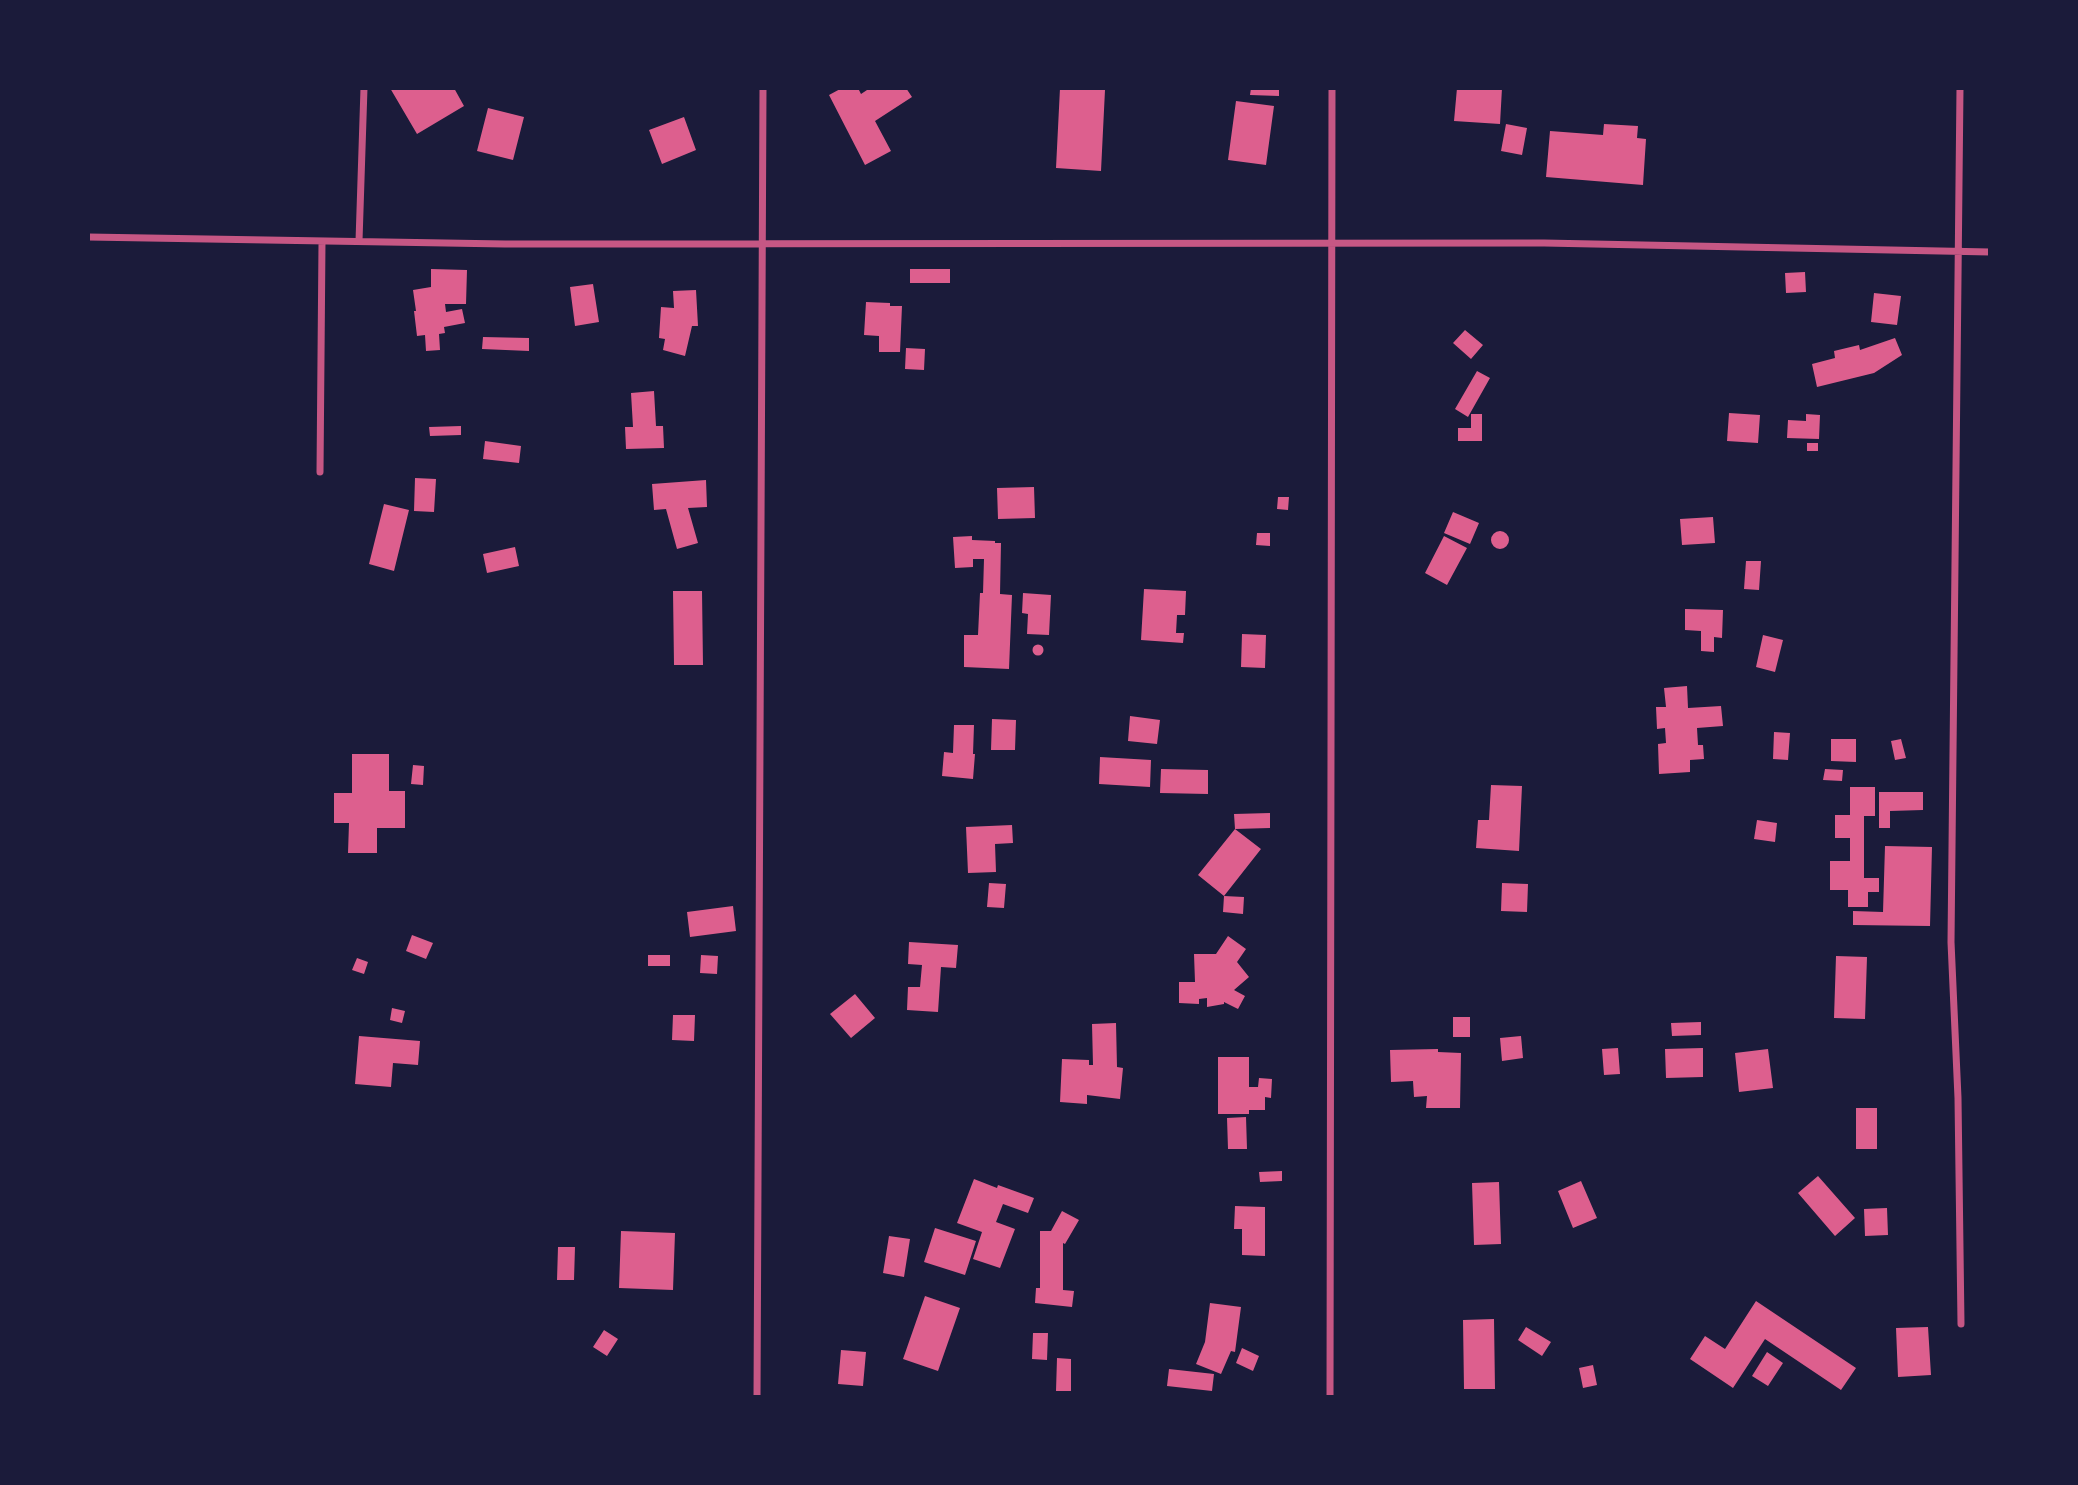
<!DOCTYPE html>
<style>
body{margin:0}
#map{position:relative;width:2078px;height:1485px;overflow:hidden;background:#1b1b3a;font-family:Inter,sans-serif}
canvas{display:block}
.frame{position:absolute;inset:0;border:90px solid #1b1b3a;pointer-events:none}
</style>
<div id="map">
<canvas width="2078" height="1485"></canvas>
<div class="frame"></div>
</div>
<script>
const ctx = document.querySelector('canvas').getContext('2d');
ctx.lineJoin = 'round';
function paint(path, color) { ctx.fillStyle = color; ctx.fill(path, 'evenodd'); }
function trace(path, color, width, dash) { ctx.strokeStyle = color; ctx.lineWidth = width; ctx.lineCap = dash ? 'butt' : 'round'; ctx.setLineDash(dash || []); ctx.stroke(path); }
const building = new Path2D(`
 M390 88H454L464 106 417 134Z
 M842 88H858L861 94 870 88H906L912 97 875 121 891 151 865 165 829 95Z
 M1060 88 1105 90 1101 171 1056 168Z
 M1251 88H1279V96L1250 95Z
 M1457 88H1502L1500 124 1454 121Z
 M1236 101 1274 106 1266 165 1228 160Z
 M488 108 524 117 513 160 477 151Z
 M684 117 696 150 662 164 649 130Z
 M1506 124 1527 128 1522 155 1501 151Z
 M1604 124 1638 126 1637 138 1646 139 1643 185 1546 177 1550 131 1603 135Z
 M431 269 467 270 466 304H445L446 312 462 309 465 323 444 327 445 333 439 334 440 350 426 351 425 335 417 336 414 311H416L413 290 431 287Z
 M910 269H950V283H910Z
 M1805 272 1806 292 1786 293 1785 273Z
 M593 284 599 322 575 326 570 287Z
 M696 290 698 326H692L685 356 663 350 665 339 659 338 661 307 674 308 673 291Z
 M1874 293 1901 296 1897 325 1871 322Z
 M866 302 890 303V306H902L900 352H879V336L864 335Z
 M1465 330 1483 345 1471 359 1453 343Z
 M483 337 529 338V351L482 349Z
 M1895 338 1902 355 1874 373 1817 387 1812 364 1835 358 1834 351 1859 345 1860 350Z
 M906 348 925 349 924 370 905 369Z
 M1477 371 1490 378 1468 417 1455 409Z
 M654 391 656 426H663L664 448 626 449 625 427H633L631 393Z
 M1729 413 1760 415 1758 443 1727 441Z
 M1471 414H1482V441H1458V428H1471Z
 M1806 414 1820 415 1819 439 1787 438 1788 420 1806 421Z
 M461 426V435L430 436 429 427Z
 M485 441 521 446 519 463 483 459Z
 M1807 443H1818V451H1807Z
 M415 478 436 479 434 512 414 511Z
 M706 480 707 507 688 508 698 543 677 549 666 509 654 510 652 484Z
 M1034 487 1035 518 998 519 997 488Z
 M1278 497H1289L1288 510 1277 509Z
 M384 504 409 510 394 571 369 564Z
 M1453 512 1479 523 1470 544 1444 533Z
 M1713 517 1715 543 1682 545 1680 519Z
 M1491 540a9 9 0 1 1 18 0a9 9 0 1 1-18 0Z
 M1257 533H1270V546L1256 545Z
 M972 536V540L995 541V543H1001L1000 594 1012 595 1009 669 964 667V635H978L980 593H983L984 559H973V567L955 568 953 537Z
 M1444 536 1467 548 1447 585 1425 573Z
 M515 547 519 566 487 573 483 554Z
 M1746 561H1761L1759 590 1744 589Z
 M1144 589 1186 591 1185 615H1177L1176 633H1184L1183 643 1141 640Z
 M673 591H702L703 665H674Z
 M1023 593 1051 595 1049 635 1027 634 1028 614 1022 613Z
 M1685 609 1723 610 1722 638 1714 637V652L1701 651V631L1685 630Z
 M1242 634 1266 635 1265 668 1241 667Z
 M1763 635 1783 640 1775 672 1756 667Z
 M1032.5 650a5.5 5.5 0 1 1 11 0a5.5 5.5 0 1 1-11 0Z
 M1687 686 1688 708 1721 706 1723 726 1697 728 1698 745H1703L1704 759 1690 760V772L1659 774 1658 744 1666 743 1665 728 1657 729 1656 707H1666L1664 688Z
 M1130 716 1160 720 1157 744 1128 741Z
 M992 719 1016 720 1015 750H991Z
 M954 725H974L973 754H975L973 779 942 776 944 752 953 753Z
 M1774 732 1790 733 1788 760 1773 759Z
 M1831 739H1856V762L1831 761Z
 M1901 739 1906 758 1895 760 1891 741Z
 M352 754H389V791H405V828H377V853H348L349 823H334V793H352Z
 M1100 757 1151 760 1150 787 1099 784Z
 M413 765 424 766 423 785 411 784Z
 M1161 769 1208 770V794L1160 793Z
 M1825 769 1843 770 1842 781 1823 780Z
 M1491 785 1522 786 1519 851 1476 848 1478 820H1489Z
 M1850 787H1875V816H1864V878H1879V892H1868V907H1848V890H1830V861H1850V838H1835V815H1850Z
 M1879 792H1923V810L1890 811V828H1879Z
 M1270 813V828L1235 829 1261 849 1224 896 1198 875 1235 829 1234 814Z
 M1757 820 1777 823 1775 842 1754 839Z
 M1012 825 1013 843 995 844 996 872 968 873 966 827Z
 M1885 846 1932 847 1930 926 1853 925V911L1883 912Z
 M989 883 1006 884 1004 908 987 907Z
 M1502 883 1528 884 1527 912 1501 911Z
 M1224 896 1244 897 1243 914 1223 912Z
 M733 906 736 931 690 937 687 912Z
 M412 935 433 943 426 959 406 951Z
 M1228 936 1246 949 1237 962 1249 977 1234 990 1245 996 1238 1009 1224 1002V1004L1207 1007V998L1199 999V1004L1179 1003V982H1195L1194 954H1216Z
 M909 942 958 945 956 968 941 967 938 1012 907 1010 908 987H920L922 965 908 964Z
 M648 955H670V966H648Z
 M701 955 718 956 717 974 700 973Z
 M1836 956 1867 957 1865 1019 1834 1018Z
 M357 958 368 962 364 974 352 970Z
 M855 994 875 1018 851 1038 830 1014Z
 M392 1008 405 1011 402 1023 390 1020Z
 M673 1015H695L694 1041 672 1040Z
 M1453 1017H1470V1037H1453Z
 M1701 1022V1035L1672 1036 1671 1023Z
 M1116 1023 1117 1067 1123 1068 1120 1099 1087 1095V1104L1060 1102 1062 1059 1089 1060V1065H1093L1092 1024Z
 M359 1036 420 1041 418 1065 393 1063 391 1087 355 1084Z
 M1521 1036 1523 1058 1502 1061 1500 1038Z
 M1618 1048 1620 1074 1604 1075 1602 1049Z
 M1703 1048V1077L1666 1078 1665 1049Z
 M1438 1049V1052L1461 1053 1460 1108H1426L1427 1096 1414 1097 1413 1081 1391 1082 1390 1050Z
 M1768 1049 1773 1088 1739 1092 1735 1053Z
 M1218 1057H1249V1087H1258L1259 1078 1272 1079 1271 1098 1265 1097V1110H1249V1114H1218Z
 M1856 1108H1877V1149H1856Z
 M1246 1117 1247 1149H1228L1227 1118Z
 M1282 1171V1181L1260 1182 1259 1172Z
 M1818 1176 1855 1218 1835 1236 1798 1193Z
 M974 1179 997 1188 998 1185 1034 1198 1028 1213 1003 1204 996 1222 1015 1229 1000 1268 973 1259 982 1232 957 1223Z
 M1581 1181 1597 1218 1573 1228 1558 1191Z
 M1499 1182 1501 1244 1474 1245 1472 1183Z
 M1235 1206 1265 1207V1256L1242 1255V1229H1234Z
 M1887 1208 1888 1235 1865 1236 1864 1209Z
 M1062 1211 1079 1220 1065 1244 1063 1243V1290L1074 1291 1072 1307 1035 1303 1036 1288H1040V1231H1051Z
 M935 1228 976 1241 965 1275 924 1262Z
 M621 1231 675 1233 673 1290 619 1288Z
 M889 1236 910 1239 904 1277 883 1273Z
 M558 1247H575L574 1280H557Z
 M925 1296 960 1308 938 1371 903 1359Z
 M1756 1301 1856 1368 1841 1390 1765 1339 1733 1388 1690 1359 1705 1336 1725 1349Z
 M1210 1303 1241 1307 1235 1352 1231 1351 1221 1374 1196 1364 1205 1342Z
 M1494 1319 1495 1389H1464L1463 1320Z
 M1526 1327 1551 1342 1542 1356 1518 1340Z
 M1928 1327 1931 1375 1898 1377 1896 1328Z
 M604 1330 618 1339 607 1356 593 1347Z
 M1033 1333H1048L1047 1360 1032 1359Z
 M1242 1348 1259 1356 1253 1371 1236 1363Z
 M841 1350 866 1352 863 1386 838 1384Z
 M1767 1352 1783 1363 1768 1386 1752 1376Z
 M1057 1358 1071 1359V1391H1056Z
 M1593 1365 1597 1385 1583 1388 1579 1368Z
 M1169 1369 1214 1374 1212 1391 1167 1386Z`);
const minor = new Path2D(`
 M1960 88 1951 942 1958 1098 1961 1324
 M88 237 505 244 1544 243 1990 252
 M359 241 364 88
 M320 472 322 242
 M757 1397 763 88
 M1330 1397 1332 88`);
paint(building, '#dd5f8e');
trace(minor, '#c65784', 7);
</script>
